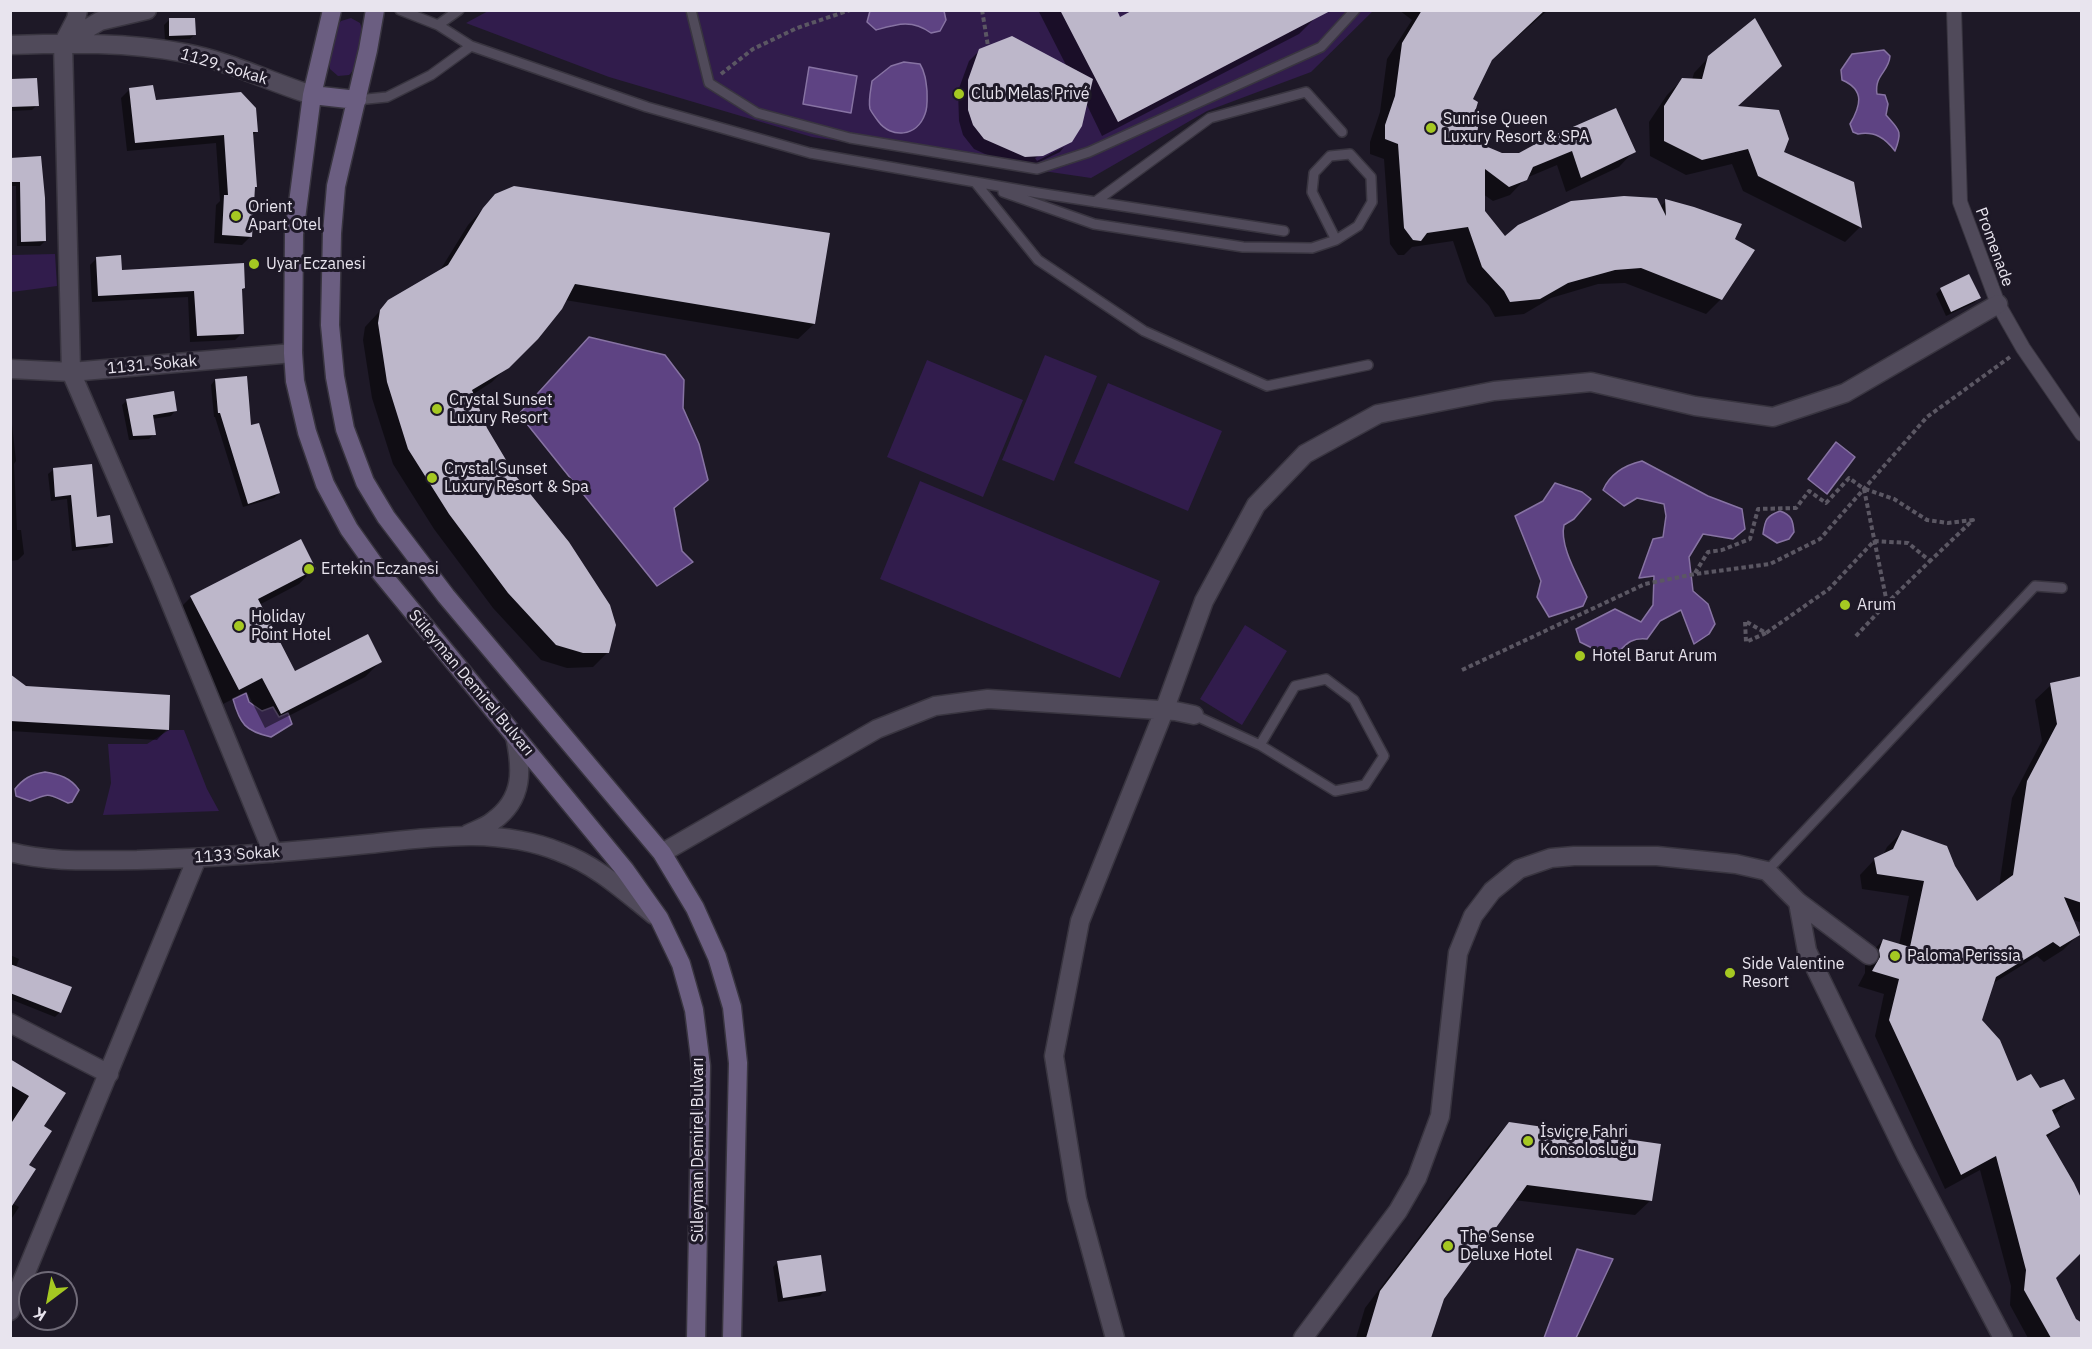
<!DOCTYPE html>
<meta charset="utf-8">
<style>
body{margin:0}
#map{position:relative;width:2092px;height:1349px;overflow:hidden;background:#1e1927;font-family:"IBM Plex Sans",sans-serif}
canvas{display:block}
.frame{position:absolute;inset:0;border:12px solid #e8e4ee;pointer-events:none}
.north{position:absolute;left:18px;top:1271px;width:60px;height:60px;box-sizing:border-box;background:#1e1927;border:2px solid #6f6a77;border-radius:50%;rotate:212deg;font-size:16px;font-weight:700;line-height:24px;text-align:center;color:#e8e4ee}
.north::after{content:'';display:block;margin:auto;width:21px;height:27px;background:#a5c822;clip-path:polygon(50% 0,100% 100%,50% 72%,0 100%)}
</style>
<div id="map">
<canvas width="2092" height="1349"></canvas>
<div class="frame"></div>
<div class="north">K</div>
</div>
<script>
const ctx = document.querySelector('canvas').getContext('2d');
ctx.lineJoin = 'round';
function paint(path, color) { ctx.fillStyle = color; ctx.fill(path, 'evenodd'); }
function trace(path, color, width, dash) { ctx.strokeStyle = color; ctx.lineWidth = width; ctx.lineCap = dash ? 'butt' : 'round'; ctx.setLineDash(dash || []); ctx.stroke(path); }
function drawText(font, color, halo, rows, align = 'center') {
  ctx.font = font + ' "IBM Plex Sans",sans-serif'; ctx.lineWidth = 6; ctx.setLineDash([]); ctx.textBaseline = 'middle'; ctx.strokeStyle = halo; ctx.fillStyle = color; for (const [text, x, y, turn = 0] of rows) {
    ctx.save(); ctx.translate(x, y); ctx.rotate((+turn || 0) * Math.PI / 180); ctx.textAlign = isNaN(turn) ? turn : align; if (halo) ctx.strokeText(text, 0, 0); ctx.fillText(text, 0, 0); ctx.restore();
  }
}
const green = new Path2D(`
 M490 10 1373 11 1311 72 1207 111 1091 178 812 137 609 77 466 23Z
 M351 18 360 23C365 34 358 68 349 75L338 76 330 69 329 61 337 26 341 21Z
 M55 254 57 286 12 292 11 294V255Z
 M1045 355 1097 376 1054 481 1002 460Z
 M927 360 1023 400 983 497 887 457Z
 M1108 383 1222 431 1188 511 1074 463Z
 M920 481 1160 581 1120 678 880 579Z
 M1245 625 1287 651 1242 725 1200 699Z
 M169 730H184L207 789 219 811 103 815 111 783 108 744H147Z`);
const water = new Path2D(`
 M870 11H944L946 20 940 31 931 33C912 19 897 24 876 30L867 22Z
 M1884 50 1890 56C1889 72 1874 75 1877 94L1885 95 1888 104 1886 115C1899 130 1903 130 1895 151 1885 138 1875 131 1858 134L1853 132 1850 124C1860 107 1866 90 1842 80L1841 70 1852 54Z
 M904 62 920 64C925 72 926 81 927 91 927 98 928 107 925 114 917 137 891 139 878 121 875 117 872 113 870 109 868 100 871 89 872 81L891 66Z
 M809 67 857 76 851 113 803 104Z
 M589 337 665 355 684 380 683 408 699 444 708 480 674 508 682 551 693 562 657 586 519 414Z
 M1836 442 1855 457 1827 494 1808 479Z
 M1642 461 1708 496 1742 509 1745 529 1733 539 1703 534 1689 557 1693 591 1708 604 1715 624 1709 634 1694 644 1681 610 1660 621 1647 639C1628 637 1625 647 1612 658L1580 642 1576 629 1615 609 1641 622 1653 605 1654 576 1639 578 1653 539 1663 537 1666 516 1664 504 1637 498 1624 506 1603 490C1610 474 1625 465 1642 461Z
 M1555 483 1582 492 1591 499 1574 519 1564 525C1559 546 1579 578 1587 597L1583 606 1549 617 1537 597 1541 581 1515 516 1543 501Z
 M1780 511C1792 515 1793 521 1794 532L1789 539 1777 543 1763 534C1765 520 1766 516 1780 511Z
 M246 693 249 702 262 711 273 707 279 717 288 713 292 724 271 737C245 731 240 724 233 699Z
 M45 772C59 774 71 778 79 790L72 802 68 803C48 794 51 792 30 801L16 796 15 789C23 779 31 774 45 772Z
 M1577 1249 1613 1259 1576 1338H1544Z`);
const shadow = new Path2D(`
 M1038 10H1115L1119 19H1314L1299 34 1102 136 1086 103 1067 142 1035 158 1037 161 1064 147 1060 152 1031 166 994 158 974 149 963 135 959 121 958 91 969 61 980 50 1067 67Z
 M1399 10H1548L1490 61 1471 99V120L1474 143 1501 154H1519L1541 142 1634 151 1619 167 1566 192 1557 165 1526 178 1510 195 1493 201 1483 194V212L1504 238 1660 207 1666 201 1733 239 1721 299 1706 314 1625 283 1598 284 1551 298 1524 314 1495 317 1489 306 1467 282 1453 241 1412 247 1404 255H1398L1390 244 1384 159 1370 154V142L1380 112 1387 59 1412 20Z
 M169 20 195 34 190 39 165 40 164 25Z
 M1709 57 1736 108 1782 153 1852 183 1860 227 1845 242 1743 191 1732 164 1686 175 1650 156 1649 122 1667 95 1682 80H1692L1694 73Z
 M10 81 37 105 32 110 10 111Z
 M130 89 154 101 257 131 252 136 253 188 251 236 242 245 214 243 216 205 220 201 216 143 127 151 121 98Z
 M39 157 45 241 40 246H17L16 186H10V159Z
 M496 195 814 324 798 339 565 300 536 338 492 382 472 395 485 429 608 652 593 667 567 668 541 660 493 608 434 529 393 464 372 398 363 340 365 327 389 301 439 272 468 225Z
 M97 258 120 271 244 288 240 292 242 333 235 340 190 342 188 297 92 302 90 265Z
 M1968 276 1979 298 1974 303 1946 316 1936 294 1941 289Z
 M215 380 250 427 279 493 274 498 243 507 215 417H214L211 385Z
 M127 400 175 411 171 416 152 419 154 434 149 439 129 440 122 405Z
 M10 406 16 461 14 464 17 530H21L24 554 18 560 10 561Z
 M53 470 96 518 112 543 107 547 72 551 67 499 51 501 48 474Z
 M314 569 299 584 259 605 295 673 380 662 365 677 265 728 247 692 223 704 176 612 191 597Z
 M10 675 25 687 167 729 157 740 10 731Z
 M2082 677V920L2079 922 2072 919 2078 935 2063 950 2044 962 2037 956 1992 984 1981 1020 2016 1083 2073 1098 2053 1116 2058 1127 2046 1139 2054 1278 2075 1320 2082 1325V1338H2028L2010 1305 2011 1286 1980 1170 1945 1189 1875 1036 1884 994 1858 986 1865 973V966L1868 956 1883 940 1899 945 1909 896 1862 889 1860 875 1875 859 1883 855 1887 847 1903 831 1954 866 1976 903 1999 887 2012 798 2042 741 2035 700 2051 685Z
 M10 955 19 959 16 967 60 1012 55 1017 10 999Z
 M10 1060 63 1093 42 1127 12 1203 19 1207 10 1221Z
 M1509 1123 1651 1200 1635 1215 1514 1200 1442 1299 1429 1338H1356L1365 1308 1494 1139Z
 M778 1262 824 1291 820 1296 778 1302 773 1267Z`);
const building = new Path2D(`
 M1060 10H1117L1120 17 1133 10H1332L1118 122Z
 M1422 10H1545L1492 60 1473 99 1478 102 1473 119 1479 120 1476 142 1502 153H1519L1541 141 1616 108 1636 152 1581 178 1572 151 1533 167 1527 180 1509 187 1485 169V211L1505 236 1518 225 1571 201 1624 196 1657 198 1666 216 1665 199 1694 207 1742 224 1735 239 1755 250 1722 300 1641 268 1615 270 1568 283 1540 299 1510 302 1504 291 1482 267 1468 227 1427 233 1421 241 1413 240 1404 228 1398 144 1385 139V125L1395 96 1402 43Z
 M169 18H195L196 35 169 36Z
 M1755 18 1782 66 1738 106 1779 110 1789 139 1784 152 1854 182 1862 228 1758 176 1748 149 1702 160 1664 141V106L1682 78 1702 79 1708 56Z
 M1012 36 1093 79 1082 126 1072 142 1043 156 1025 157 984 139 973 125 968 110V80L979 49Z
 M37 78 39 106 10 107V79Z
 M153 85 156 100 241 92 256 108 258 132H253L257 187H255L252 237 222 235 224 195H228L224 135 135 143 129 88Z
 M41 156 45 198 46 241 21 242 20 182H10V158Z
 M514 186 830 233 815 324 575 284 562 309 538 339 509 368 472 390 487 428 515 475 569 542 610 605 616 625 609 653H583L556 645 508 593 449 514 408 449 387 382 378 323 380 310 388 300 448 265 483 208 495 194Z
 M121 255 122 270 244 263 245 288 242 289 244 334 197 336 194 291 98 296 96 257Z
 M1969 274 1981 298 1951 312 1940 288Z
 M247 376 251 425 259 423 280 493 248 504 220 413H218L215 379Z
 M174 391 177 411 153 415 156 435 133 436 126 399Z
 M92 464 97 517 110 515 113 543 76 547 71 495 55 497 53 468Z
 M301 539 316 569 258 599 295 671 368 634 382 662 281 714 262 678 239 690 190 596Z
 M10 674 26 686 170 695 169 730 10 721Z
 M2082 676V903L2064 897 2080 935 2060 947 2053 942 1996 977 1982 1020 2000 1040 2017 1081 2031 1074 2040 1088 2064 1079 2075 1099 2052 1110 2060 1127 2046 1135 2074 1183 2082 1200V1252L2056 1278 2076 1319 2082 1323V1338H2051L2024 1290 2026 1270 1996 1156 1961 1175 1889 1020 1899 979 1872 971 1880 957 1879 950 1883 939 1910 947 1924 881 1877 874 1874 858 1893 849 1902 830 1947 846 1955 866 1977 901 2013 875 2027 781 2057 724 2050 683Z
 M10 964 72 987 61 1013 10 993Z
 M10 1059 66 1093 44 1126 52 1131 29 1165 36 1169 10 1209V1125L29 1096 10 1085Z
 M1509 1122 1661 1144 1652 1201 1527 1185 1444 1299 1431 1338H1366L1380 1291Z
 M821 1255 826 1291 783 1298 777 1261Z`);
const path = new Path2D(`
 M982 10 988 46
 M721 74 753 49 797 28 850 10
 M1865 489 1894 499 1927 520 1948 523 1973 520 1930 561
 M1695 573 1708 552 1722 550 1750 539 1758 509 1796 508 1809 491 1826 503 1849 478 1864 489 1887 603 1855 637
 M1766 633 1746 642 1745 621 1766 633 1829 589 1874 541 1908 543 1930 561 1887 603
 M1462 670 1645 584 1695 574 1770 564 1820 539 1927 417 2010 357`);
const service = new Path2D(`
 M400 10 438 25 471 46
 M691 10 709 83 757 113 850 138 1037 169 1089 152 1321 47 1355 10
 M438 25 459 10
 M357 100 387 97 431 75 471 46 647 107 810 153 1038 193 1284 231
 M975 182 1038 260 1144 331 1267 386 1368 365
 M1003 192 1094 224 1243 247 1312 248 1336 240 1358 226 1372 202 1371 177 1350 154 1330 156 1314 173 1312 192 1336 240
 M1095 202 1210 118 1306 92 1342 132
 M1194 715 1260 745 1295 686 1326 679 1354 700 1384 756 1365 785 1335 791 1260 745
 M1767 871 2035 586 2062 588`);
const pedestrian = new Path2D(`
 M1954 10 1960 202 1998 304 2023 348 2082 434`);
const minor = new Path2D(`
 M64 42 76 19 78 10
 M63 43 71 372 161 580 273 853
 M63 43 100 21 147 10
 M10 45C68 43 128 42 185 53 229 61 270 82 312 95
 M10 369 71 372 293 353
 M468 834C476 830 486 827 493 821 524 799 522 769 515 736
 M10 852C52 863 94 860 137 860 214 858 291 852 368 844 432 837 499 827 560 852 596 865 624 891 654 915
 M662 853 877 729 935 706 988 699 1175 711 1194 715
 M1798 902 1807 951 1906 1154 2003 1338
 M10 1023 109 1074
 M10 1311 197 858
 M1115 1338 1077 1199 1054 1056 1080 921 1164 711 1204 601 1256 505 1305 454 1378 414 1494 391 1591 382 1695 406 1773 417 1845 393 1998 304
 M1303 1338 1398 1211 1417 1178 1440 1116 1458 953 1473 916 1492 891 1519 869 1551 858 1574 856H1657L1736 864 1767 871 1798 902 1869 955`);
const secondary = new Path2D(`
 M332 10 312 95 294 234 293 353 295 381 307 432 325 484 349 529 376 567 625 870 659 918 681 964 694 1010 701 1066 696 1338
 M375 10 368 50 336 186 332 233 330 325 335 377 345 429 365 482 386 517 446 596 662 853 695 908 717 957 732 1007 738 1063 732 1338
 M312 95 357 100`);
const markers = [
 [959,94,6,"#a5c822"],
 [1431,128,6,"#a5c822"],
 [236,216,6,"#a5c822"],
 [254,264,6,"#a5c822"],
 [437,409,6,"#a5c822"],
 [432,478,6,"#a5c822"],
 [309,569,6,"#a5c822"],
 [1845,605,6,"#a5c822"],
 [239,626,6,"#a5c822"],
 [1580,656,6,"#a5c822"],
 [1895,956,6,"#a5c822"],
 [1730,973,6,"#a5c822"],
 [1528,1141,6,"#a5c822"],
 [1448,1246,6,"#a5c822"]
];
const streetNames = [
 ["1129. Sokak",224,67,17],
 ["Promenade",1994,247,70],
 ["1131. Sokak",152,365,-5],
 ["Süleyman Demirel Bulvarı",471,683,50],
 ["1133 Sokak",237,855,-4],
 ["Süleyman Demirel Bulvarı",698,1150,-90]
];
const poiNames = [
 ["Club Melas Privé",971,94],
 ["Sunrise Queen",1443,119],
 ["Luxury Resort & SPA",1443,137],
 ["Orient",248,207],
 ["Apart Otel",248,225],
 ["Uyar Eczanesi",266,264],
 ["Crystal Sunset",449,400],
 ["Luxury Resort",449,418],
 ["Crystal Sunset",444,469],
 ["Luxury Resort & Spa",444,487],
 ["Ertekin Eczanesi",321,569],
 ["Arum",1857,605],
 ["Holiday",251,617],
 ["Point Hotel",251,635],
 ["Hotel Barut Arum",1592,656],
 ["Paloma Perissia",1907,956],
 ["Side Valentine",1742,964],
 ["Resort",1742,982],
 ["İsviçre Fahri",1540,1132],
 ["Konsolosluğu",1540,1150],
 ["The Sense",1460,1237],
 ["Deluxe Hotel",1460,1255]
];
paint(green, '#311c4c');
paint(water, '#5e4383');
trace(water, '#8773a3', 1.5);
paint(shadow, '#0007');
paint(building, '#bdb7ca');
trace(service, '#393540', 12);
trace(pedestrian, '#393540', 16);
trace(minor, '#393540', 21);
trace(secondary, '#393540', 21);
trace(path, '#5b5763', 4, [4.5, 3]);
trace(service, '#504a5a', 9);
trace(pedestrian, '#504a5a', 14);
trace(minor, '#504a5a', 18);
trace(secondary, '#6b5e81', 18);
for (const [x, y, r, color] of markers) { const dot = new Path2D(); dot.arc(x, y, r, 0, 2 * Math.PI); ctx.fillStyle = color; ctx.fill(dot); trace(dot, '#1e1927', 2); }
drawText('16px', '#e8e4ee', '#1e1927', streetNames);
drawText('16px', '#e8e4ee', '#1e1927', poiNames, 'left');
</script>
